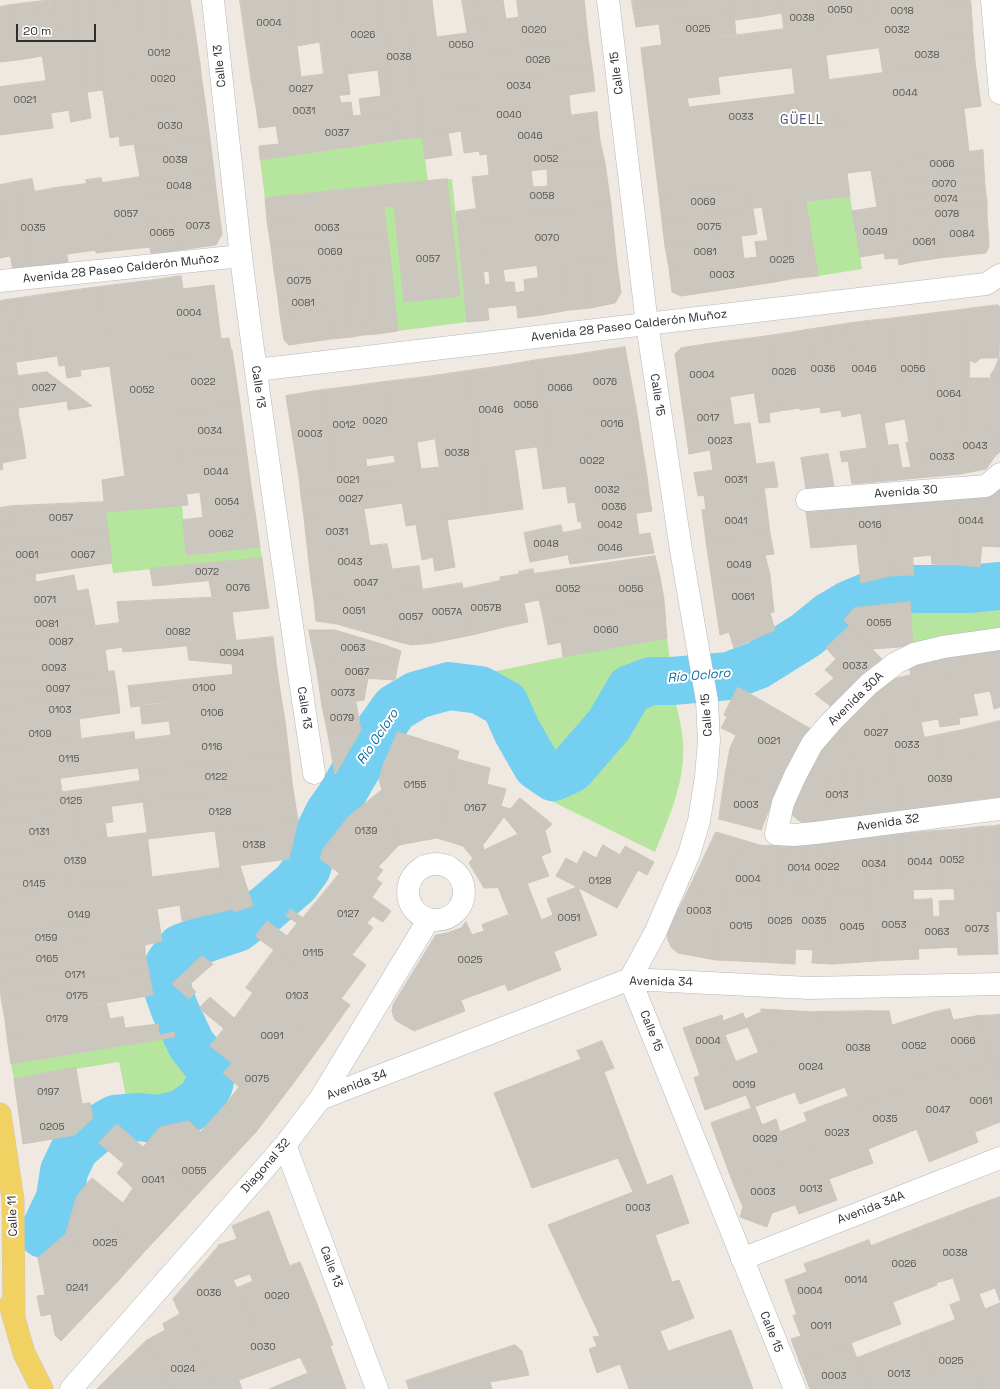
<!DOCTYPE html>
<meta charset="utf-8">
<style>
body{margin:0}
#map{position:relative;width:1000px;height:1389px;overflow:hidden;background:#efe9e1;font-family:"Space Grotesk",sans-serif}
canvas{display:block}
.scale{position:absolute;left:16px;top:24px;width:80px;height:18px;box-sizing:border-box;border:2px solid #2e2e2e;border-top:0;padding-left:5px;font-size:12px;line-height:14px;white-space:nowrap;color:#2e2e2e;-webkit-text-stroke:3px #fff;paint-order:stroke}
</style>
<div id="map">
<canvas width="1000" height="1389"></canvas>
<div class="scale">20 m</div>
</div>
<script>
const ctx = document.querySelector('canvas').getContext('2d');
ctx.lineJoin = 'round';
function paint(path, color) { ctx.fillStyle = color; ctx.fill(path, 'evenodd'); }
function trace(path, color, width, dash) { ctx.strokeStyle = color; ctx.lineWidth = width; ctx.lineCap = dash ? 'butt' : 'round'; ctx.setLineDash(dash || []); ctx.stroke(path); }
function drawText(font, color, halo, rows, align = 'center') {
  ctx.font = font + ' "Space Grotesk",sans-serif'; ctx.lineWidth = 4; ctx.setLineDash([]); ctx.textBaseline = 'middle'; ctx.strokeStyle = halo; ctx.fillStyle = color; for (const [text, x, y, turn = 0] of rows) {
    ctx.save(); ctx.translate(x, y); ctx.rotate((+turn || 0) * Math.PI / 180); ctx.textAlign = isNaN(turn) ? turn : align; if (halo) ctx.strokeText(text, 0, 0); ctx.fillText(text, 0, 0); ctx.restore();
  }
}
const green = new Path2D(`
 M422 137 428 181 265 198 260 160Z
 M447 179H452L467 322 398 331 384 207 394 206 404 302 460 296Z
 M850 196 862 269 818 276 806 202Z
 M182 505 186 555 260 547 262 558 113 573 105 512Z
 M1000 600V630L913 646 910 602 957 601 989 602Z
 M667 638 670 662 631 669 614 684 597 718 570 746 554 751 539 740 521 702 483 674 563 657Z
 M652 688 672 689C678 712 685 735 683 759 681 792 667 822 655 852L533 792 576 775 604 753 626 724 636 699Z
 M175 1037 199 1079 181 1101 126 1096 119 1062 14 1079 11 1064Z`);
const river = new Path2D(`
 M43 1234 60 1198 64 1171 75 1148 96 1130 115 1119 138 1117 158 1119 181 1114 201 1100 209 1085 212 1071 191 1044 175 1010 165 982 169 964 181 948 210 937 237 928 250 918 266 909 296 883 307 868 315 841 329 813 339 799 380 729 395 708 417 695 449 686 480 690 505 704 517 731 537 766 553 777 571 769 609 725 630 689 651 681H672L729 676 758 665 806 635 828 617 850 604 876 593 915 589H970L1000 586`);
const building = new Path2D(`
 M53 0H73L91 118 71 122Z
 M53 0 70 110 51 113 34 2Z
 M73 0H91L103 90 87 92Z
 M91 0H114L127 93 104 97Z
 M114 0H138L144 38 119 42Z
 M138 0H161L167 35 144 38Z
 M161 0H190L195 31 167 35Z
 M240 0H291L301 77 252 84Z
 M291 0H315L320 42 297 46Z
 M315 0H338L347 71 324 74Z
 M338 0H380L394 114 362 119 359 99 381 96 378 70 347 74Z
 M380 0H405L422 137 397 140Z
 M405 0H432L448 133 422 137Z
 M462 0H477L487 72 442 80 437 37 467 33Z
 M477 0H503L506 19 480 23Z
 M517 0H584L585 8 519 17Z
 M632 0H672L673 3 633 9Z
 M672 0H690V1L673 3Z
 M694 0H732L734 14 636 27 633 9Z
 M732 0H756L758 17 735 20Z
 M756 0H780L782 13 758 17Z
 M780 0H819L822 24 784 28Z
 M819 0H858L860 19 822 24Z
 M858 0H877L879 17 860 19Z
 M877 0H970L971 5 879 17Z
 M34 2 42 56 18 60 10 5Z
 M10 5 18 60 0 62V7Z
 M971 5 973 35 826 55 822 24Z
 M585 8 588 38 485 53 480 23Z
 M734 14 736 34 662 45 659 24Z
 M822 24 835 126 964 109 969 152 899 161 900 167 847 173 850 196 747 209 744 184 659 195 641 48ZM792 68 795 94 689 107 687 98 720 94 718 77Z
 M195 31 200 64 124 75 119 42Z
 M973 35 975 61 883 73 879 48Z
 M588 38 592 66 489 80 485 53Z
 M975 61 981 106 835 126 829 80Z
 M200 64 202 82 127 93 124 75Z
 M592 66 595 91 446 113 442 80 487 72 489 80Z
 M347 71 350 94 256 107 252 84Z
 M46 81 53 128 0 135V87Z
 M202 82 205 101 130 113 135 144 120 146 119 136 110 138 104 97Z
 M569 95 571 116 448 133 446 113Z
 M339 96 341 103 351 102 353 116 259 128 256 107Z
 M205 101 210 139 135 149 130 113Z
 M597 112 600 141 480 155 479 151 464 153 461 131Z
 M394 114 397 140 260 160 259 146 279 144 276 126 361 115 362 119Z
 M448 133 452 155 425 159 422 137Z
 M210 139 214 171 141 183 135 149Z
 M600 141 605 163 489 175 487 154Z
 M983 150 984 170 902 180 899 161Z
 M605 163 611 205 478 221 472 177 531 171 533 187 548 186 547 169Z
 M900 167 913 262 899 265 885 168Z
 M885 168 898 258 885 259 884 253 860 257 852 211 877 207 871 170Z
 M984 170 985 187 904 198 902 180Z
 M214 171 216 189 143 200 141 183Z
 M140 177 150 247 113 251 102 183Z
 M101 178 113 251 96 253 86 180Z
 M32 179 49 265 31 268 15 182Z
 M447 179 460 296 404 302 394 206 267 221 265 198Z
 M15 182 31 268 13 271 0 198V185Z
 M86 184 96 250 67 254 55 188Z
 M744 184 747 209 662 221 659 195Z
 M985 187 987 201 907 213 904 198Z
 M55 188 68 262 49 265 34 192Z
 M216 189 222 234 216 245 179 250 174 215 146 219 143 200Z
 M0 198 10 256 0 258Z
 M987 201V215L908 226 907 213Z
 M806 202 818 276 796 278 784 204Z
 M784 204 796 278 775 282 762 207Z
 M611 205 616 256 483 272 478 221Z
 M384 207 387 234 271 247 267 221Z
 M476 209 489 320 467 322 456 212Z
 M747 209H753L757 234 665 246 662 221Z
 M174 215 179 250 151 254 146 219Z
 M987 215 989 246 986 253 939 258 934 222Z
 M934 222 939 258 913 262 908 226Z
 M387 234 390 256 274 271 271 247Z
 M741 236 744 258 669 268 665 246Z
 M768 241 775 282 681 296 672 292 669 268 757 257 755 242Z
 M390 256 398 331 377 334 367 259Z
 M616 256 621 293 615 303 590 308 583 260Z
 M367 259 377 334 363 335 353 261Z
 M583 260 590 308 569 310 563 262Z
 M353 261 363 335 352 337 342 262Z
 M342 262 352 337 331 339 321 265Z
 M563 262 569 310 542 315 537 266Z
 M321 265 325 291 278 298 274 271Z
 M503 270 505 282H514L517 305 487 308 484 285 490 284 489 272Z
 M181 276 183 289 214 285 221 339 229 338 231 350 166 359 155 280Z
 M538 278 542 315 518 318 515 293 525 291 524 280Z
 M155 280 188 505 105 512 102 480 125 476 99 287Z
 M99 287 110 366 81 370 69 291Z
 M69 291 81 376 67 378 65 365 59 366 47 294Z
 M325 291 327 309 280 315 278 298Z
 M47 294 57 356 30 360 20 298Z
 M20 298 30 360 16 362 6 300Z
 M6 300 14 350 0 352V301Z
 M998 305 1000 307 999 358H981L975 363 970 360 969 378H990L991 430 964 434 965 353 959 310Z
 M327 309 331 339 289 345 284 340 280 315Z
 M959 310 965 353 964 434 941 437 920 315Z
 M920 315 941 437 909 442 887 319Z
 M887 319 905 419 884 423 867 321Z
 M867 321 888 445 867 448 845 324Z
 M845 324 861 413 842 417 826 327Z
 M826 327 841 410 821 413 806 330Z
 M806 330 820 407 800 410 788 333Z
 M788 333 800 408 779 411 768 336Z
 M768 336 779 411 769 413 770 422 759 423 746 339Z
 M746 339 754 393 729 397 721 342Z
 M721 342 731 404 683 411 675 354 681 348Z
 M625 347 636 408 584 415 574 355Z
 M14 350 18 376 0 379V352Z
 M232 350 240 404 174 414 166 359Z
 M574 355 587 440 550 445 537 360Z
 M999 358 1000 359V386L991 374 994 370Z
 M537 360 550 445 514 450 502 366Z
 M502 366 523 509 488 514 467 371Z
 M467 371 488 514 447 520 426 377Z
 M47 372 92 406 68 410 67 401 18 408 19 417 0 419V404L22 400 18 376Z
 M991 374 1000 386V452L996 455 991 430Z
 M18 376 22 400 0 404V379Z
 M426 377 434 439 417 442 421 469 438 467 447 520 406 526 394 455 384 382Z
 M384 382 394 455 365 459 355 386Z
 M355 386 367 468 335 472 322 390Z
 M322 390 335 472 299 477 286 396Z
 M240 404 246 448 181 457 174 414Z
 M731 404 734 425 686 432 683 411Z
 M636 408 640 433 587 440 584 415Z
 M19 417 22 432 0 435V419Z
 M750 423 756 464 713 471 710 450 689 454 686 432Z
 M991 430 996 455 986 469 960 474 954 436Z
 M22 432 24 444 0 446V435Z
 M640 433 647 476 543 489 537 447Z
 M954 436 960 474 929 477 924 440Z
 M924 440 929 477 875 482 870 448 898 444 902 468 911 467 906 443Z
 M24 444 26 458 2 463 3 469 0 470V446Z
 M246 448 251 486 186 494 181 457Z
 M870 448 875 482 852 484 848 461 842 462 840 452Z
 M828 454 834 486 806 489 801 458Z
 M774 462 778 487 764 488 766 501 706 510 704 495 698 496 694 473Z
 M395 463 398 482 301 496 299 477Z
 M647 476 649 493 568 503 566 486Z
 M398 482 402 503 304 518 301 496Z
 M1000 485V547L981 546 986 495Z
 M251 486 255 512 203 518 200 493Z
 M649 493 652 511 578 522 575 502Z
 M986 495 980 567 958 565V497Z
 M958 497V565L932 564 927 500Z
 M927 500 932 555 913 557 908 502Z
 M766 501 770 533 706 541 702 510Z
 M104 502 108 531 0 545V526L16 524 13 506Z
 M908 502 914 575 890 576 884 504Z
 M884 504 890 576 861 583 853 507Z
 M13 506 16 524 0 526V508Z
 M853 507 857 544 834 546 830 510Z
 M364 509 370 546 308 554 304 518Z
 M830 510 834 546 811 548 806 512Z
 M255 512 260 547 186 555 183 520Z
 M636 514 639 535 584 543 581 521Z
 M447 520 455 567 435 571 433 557 422 560 416 525Z
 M561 525 567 555 530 562 524 533Z
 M583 529 584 543 650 533 654 553 570 564 563 533Z
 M108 531 110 546 0 563V545Z
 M770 533 774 554 765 555 770 575 712 582 706 541Z
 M387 544 392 569 311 580 308 554Z
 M110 546 112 563 0 579V563Z
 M655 556 660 577 539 600 534 574Z
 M262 558 264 575 153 586 150 569Z
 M419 566 422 587 314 601 311 580Z
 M533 569 539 600 524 603 528 622 509 626 500 577 519 574V572Z
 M35 574 36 582 74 575 77 591 88 589 92 609 0 621V579Z
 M264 575 267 595 212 597 209 581Z
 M770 575 774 612 770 613 775 630 734 648 729 632 720 635 712 582Z
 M660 577 664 600 544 622 539 600Z
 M500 581 509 626 472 635 463 589Z
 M462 583 472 635 432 643 422 590Z
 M422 587 432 643 412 645 399 642 390 591Z
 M390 591 399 642 337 624 316 621 314 601Z
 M267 595 269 608 232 612 236 641 123 652 117 602Z
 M664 600 667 638 563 657 561 642 548 645 544 622Z
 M910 602 913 646 873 649 844 620 854 608Z
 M92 609 95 626 0 638V621Z
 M120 623 123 647 0 664V638Z
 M849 626 885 662 834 709 815 694 834 678 825 670 836 659 826 648Z
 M309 630H335L385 645 401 651 398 664 364 659 316 665Z
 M273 637 277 670 233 675 232 664 189 660 187 646Z
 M999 647 1000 652V707L994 709 982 651Z
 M105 649 108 672 0 687V664Z
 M982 651 990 691 973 694 964 655Z
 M964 655 978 715 959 718 946 658Z
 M946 658 960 724 940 727 926 663Z
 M364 659 398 664 395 680 363 678 319 685 316 665Z
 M926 663 938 719 921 722 909 666Z
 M277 670 280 690 131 707 128 686Z
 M114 671 117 690 0 707V687Z
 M911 675 939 807 904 813 875 683Z
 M363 678H368L364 700 322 706 319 685Z
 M875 683 904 813 884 816 860 703Z
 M738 687 811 729 777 790 726 770 730 748 736 735 721 728 727 717 724 715Z
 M117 690 120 713 0 730V707Z
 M280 690 285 721 171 736 169 721 142 724 140 705Z
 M356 702 361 730 328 735 322 706Z
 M860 703 873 763 852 766 841 721Z
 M79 718 81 739 0 749V730Z
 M285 721 289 754 139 773 135 740Z
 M841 721 852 766 804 775Z
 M1000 721V797L981 799 967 729Z
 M967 729 981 799 953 804 938 735Z
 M361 730 335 775 328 735Z
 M134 732 138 768 0 786V749Z
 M398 732 459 751 437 838 399 845 379 780 383 765Z
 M938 735 953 804 939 807 924 738Z
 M289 754 292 782 143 802 139 773Z
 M457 759 490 768 487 784 506 789 501 806 510 809 473 858 463 846 437 838Z
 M873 763 883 813 866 817 856 766Z
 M856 766 866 817 850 820 841 768Z
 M841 768 850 820 833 823 824 771Z
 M726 770 777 790 761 830 719 819Z
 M824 771 833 823 805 824 798 820 791 814 789 807 804 775Z
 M60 778 62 792 0 801V786Z
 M140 781 143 802 0 821V801Z
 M292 782 298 821 148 839 143 802Z
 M382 790 399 845 378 867 383 870 376 879 382 883 372 897 320 859 323 849 348 817Z
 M520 798 552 824 545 831 551 852 541 856 549 876 516 887 484 888 469 863 483 846 484 850 518 834 504 817Z
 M111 806 113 822 105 823 107 838 79 842 74 811Z
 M74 811 79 842 0 852V821Z
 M298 821 289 859 220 868 215 831Z
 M1000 825V865L996 826Z
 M996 826 1000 865V887L985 888 980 827Z
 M980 827 985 888H970L962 829Z
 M962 829 970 888 940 889 934 831Z
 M934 831 940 889 904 890 900 834Z
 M716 832 746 841 731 865 736 866 726 891 689 889Z
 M147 833 152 877 68 889 65 871 0 880V852Z
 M900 834 904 890 886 891 882 836Z
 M882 836 886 891 866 892 864 837Z
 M864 837 866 892 837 893 834 839Z
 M834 839 837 893H820L818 841Z
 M746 841 759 845 769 846 764 892 726 891 736 866 731 865Z
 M818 841 820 893 808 894 804 842Z
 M804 842 808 894H793L791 843Z
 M791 843 793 894H779L780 845Z
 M603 845 620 855 625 846 654 862 647 875 638 870 617 908 556 876 566 858 577 864 584 851 596 858Z
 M780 845 779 894 764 892 769 846Z
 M240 866 253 906 234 912 220 868Z
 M220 868 233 909 182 921 180 905 157 909 162 941 145 945V954L95 962 88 921 0 936V898Z
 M65 871 68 889 0 898V880Z
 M339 874 391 911 383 922 373 916 367 923 373 928 352 955 303 918Z
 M527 883 561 970 535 980 498 887H516Z
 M578 887 597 935 553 952 541 920 553 915 547 899Z
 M1000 887V912L996 911 995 888Z
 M995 888 998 954 958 955 954 889Z
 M689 889 723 891 716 960 678 953 671 947 668 940 667 932Z
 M913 890 919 959 876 961 869 892Z
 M723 891 764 892 761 962 716 960Z
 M764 892 797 894 795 964 761 962Z
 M869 892 876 961 832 964 830 893Z
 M830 893 832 964 812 963 813 950 796 949 797 894Z
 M932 899 933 917 940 916 939 901 955 900 958 947 918 949 914 900Z
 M291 909 366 965 341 999 255 936 267 921 287 936 297 923 286 916Z
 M508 915 535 980 508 991 482 925Z
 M88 921 92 940 0 956V936Z
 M466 922 472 935 484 931 505 984 461 1000 436 935 447 933 461 928Z
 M436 935 465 1011 414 1031 395 1020 392 1012 393 1005Z
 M92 940 95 962 0 978V956Z
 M274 950 350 1005 322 1044 246 988Z
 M145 954 149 972 1 997 0 978Z
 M202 956 213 964 189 985 196 992 189 999 172 984Z
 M149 972 153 995 5 1020 1 997Z
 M253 993 322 1044 292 1085 199 1008 210 997 234 1018Z
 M106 1002 110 1019 7 1037 5 1020Z
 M761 1009 815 1012 845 1087 800 1104Z
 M950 1009 953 1020 976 1016 993 1062 954 1076 931 1013Z
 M873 1011H889L892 1025 931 1013 951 1067 900 1084Z
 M873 1011 903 1091 853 1108 815 1012Z
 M762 1012 776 1046 759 1053 748 1027 725 1035 736 1062 700 1075 683 1028 722 1015 723 1021 743 1013 745 1019Z
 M1000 1015V1060L993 1062 976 1016Z
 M123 1017 125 1028 158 1024 159 1035 174 1032 175 1037 11 1064 7 1037Z
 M224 1029 292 1085 256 1132 225 1105 239 1087 223 1073 232 1063 210 1046Z
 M602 1041 614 1068 604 1072 647 1185 672 1175 689 1223 655 1235 672 1282 679 1280 694 1318 660 1331 668 1351 731 1330 753 1389H629L620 1364 597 1373 589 1349 597 1346 593 1337 600 1336 548 1225 633 1192 618 1158 532 1188 494 1093 581 1059 577 1051Z
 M776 1046 795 1092 751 1108 746 1095 705 1110 694 1078Z
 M1000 1060V1080L993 1062Z
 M993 1062 1000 1080V1122L975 1132 954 1076Z
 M951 1067 978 1142 929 1162 900 1084Z
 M76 1068 82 1104 19 1115 14 1079Z
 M903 1091 917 1129 868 1149 853 1108Z
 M849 1096 873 1163 829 1179 804 1113Z
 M90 1103 93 1118 75 1135 23 1144 19 1115Z
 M225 1105 256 1132 197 1195 143 1147 160 1127 189 1121 200 1132Z
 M755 1107 762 1125 776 1119 780 1132 807 1121 816 1146 731 1178 711 1123Z
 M117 1124 197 1195 161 1234 123 1203 133 1188 117 1173 124 1164 99 1143Z
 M816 1146 837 1200 799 1214 778 1160Z
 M778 1160 795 1205 772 1213 767 1227 740 1217 743 1207 731 1178Z
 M92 1178 161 1234 144 1252 77 1196Z
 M77 1196 144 1252 118 1281 66 1234Z
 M1000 1197V1285L967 1209Z
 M967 1209 1000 1286 961 1301 953 1278 936 1283 915 1229Z
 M269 1211 290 1267 253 1282 250 1274 233 1280 218 1245 237 1239 232 1226Z
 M915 1229 937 1285 893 1302 871 1246Z
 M66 1234 118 1281 61 1341 55 1335 51 1314 41 1316 37 1296 45 1295 38 1258Z
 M869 1240 901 1324 851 1343 819 1259Z
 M218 1247 255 1327 196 1348 173 1299Z
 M819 1259 835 1302 797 1315 785 1280 807 1272 804 1264Z
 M300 1262 317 1304 255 1327 237 1288Z
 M1000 1286V1301L995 1288Z
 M979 1294 985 1309 1000 1303V1388L998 1389H982L950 1305Z
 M835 1302 851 1343 800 1363 791 1339 801 1336 793 1316Z
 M317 1304 333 1345 215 1389 196 1348Z
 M180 1314 196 1348 215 1389H171L147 1340 165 1330 163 1324Z
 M955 1320 982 1389H941L921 1333Z
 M921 1333 941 1389H869L857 1358Z
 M147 1340 171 1389H97Z
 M851 1343 869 1389H810L800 1363Z
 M515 1345 522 1351 529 1375 490 1382 492 1389H409L406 1381Z
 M330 1346 346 1389H269L308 1373 300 1357Z
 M239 1381 242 1389H217Z`);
const minor = new Path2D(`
 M213 0C222 86 231 172 241 257 263 430 288 602 314 773
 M608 0 647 324 681 550 707 701 709 741 706 776 699 821 689 854 655 933 630 979 795 1389
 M992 0 1000 93
 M0 281 241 256
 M256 370 986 284 1000 275
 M807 500 986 486 1000 474
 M1000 639 943 647 914 654 896 663 869 684 831 722 812 744 795 776 783 803 776 834 794 835 815 833 1000 809
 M408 892a28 28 0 1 1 56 0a28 28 0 1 1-56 0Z
 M320 1099 630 979 809 988 1000 984
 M285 1145 377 1389
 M742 1259 1000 1158
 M71 1389 285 1145 320 1099 429 919`);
const major = new Path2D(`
 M0 1114 13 1200 14 1319
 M10 1305 24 1353 42 1389`);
const numberNames = [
 ["0050",840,10],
 ["0018",902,11],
 ["0038",802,18],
 ["0004",269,23],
 ["0025",698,29],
 ["0020",534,30],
 ["0032",897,30],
 ["0026",363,35],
 ["0050",461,45],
 ["0012",159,53],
 ["0038",927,55],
 ["0038",399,57],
 ["0026",538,60],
 ["0020",163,79],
 ["0034",519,86],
 ["0027",301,89],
 ["0044",905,93],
 ["0021",25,100],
 ["0031",304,111],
 ["0040",509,115],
 ["0033",741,117],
 ["0030",170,126],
 ["0037",337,133],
 ["0046",530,136],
 ["0052",546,159],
 ["0038",175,160],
 ["0066",942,164],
 ["0070",944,184],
 ["0048",179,186],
 ["0058",542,196],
 ["0074",946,199],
 ["0069",703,202],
 ["0057",126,214],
 ["0078",947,214],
 ["0073",198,226],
 ["0075",709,227],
 ["0035",33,228],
 ["0063",327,228],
 ["0049",875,232],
 ["0065",162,233],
 ["0084",962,234],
 ["0070",547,238],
 ["0061",924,242],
 ["0069",330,252],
 ["0081",705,252],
 ["0057",428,259],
 ["0025",782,260],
 ["0003",722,275],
 ["0075",299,281],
 ["0081",303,303],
 ["0004",189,313],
 ["0036",823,369],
 ["0046",864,369],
 ["0056",913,369],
 ["0026",784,372],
 ["0004",702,375],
 ["0022",203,382],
 ["0076",605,382],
 ["0027",44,388],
 ["0066",560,388],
 ["0052",142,390],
 ["0064",949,394],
 ["0056",526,405],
 ["0046",491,410],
 ["0017",708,418],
 ["0020",375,421],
 ["0016",612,424],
 ["0012",344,425],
 ["0034",210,431],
 ["0003",310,434],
 ["0023",720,441],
 ["0043",975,446],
 ["0038",457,453],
 ["0033",942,457],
 ["0022",592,461],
 ["0044",216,472],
 ["0021",348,480],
 ["0031",736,480],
 ["0032",607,490],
 ["0027",351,499],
 ["0054",227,502],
 ["0036",614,507],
 ["0057",61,518],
 ["0041",736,521],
 ["0044",971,521],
 ["0042",610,525],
 ["0016",870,525],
 ["0031",337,532],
 ["0062",221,534],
 ["0048",546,544],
 ["0046",610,548],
 ["0061",27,555],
 ["0067",83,555],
 ["0043",350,562],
 ["0049",739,565],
 ["0072",207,572],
 ["0047",366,583],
 ["0076",238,588],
 ["0052",568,589],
 ["0056",631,589],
 ["0061",743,597],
 ["0071",45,600],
 ["0057B",486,608],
 ["0051",354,611],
 ["0057A",447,612],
 ["0057",411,617],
 ["0055",879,623],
 ["0081",47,624],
 ["0060",606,630],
 ["0082",178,632],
 ["0087",61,642],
 ["0063",353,648],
 ["0094",232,653],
 ["0033",855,666],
 ["0093",54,668],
 ["0067",357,672],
 ["0100",204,688],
 ["0097",58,689],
 ["0073",343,693],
 ["0103",60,710],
 ["0106",212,713],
 ["0079",342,718],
 ["0027",876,733],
 ["0109",40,734],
 ["0021",769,741],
 ["0033",907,745],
 ["0116",212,747],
 ["0115",69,759],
 ["0122",216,777],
 ["0039",940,779],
 ["0155",415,785],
 ["0013",837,795],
 ["0125",71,801],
 ["0003",746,805],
 ["0167",475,808],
 ["0128",220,812],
 ["0139",366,831],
 ["0131",39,832],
 ["0138",254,845],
 ["0052",952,860],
 ["0139",75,861],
 ["0044",920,862],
 ["0034",874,864],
 ["0022",827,867],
 ["0014",799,868],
 ["0004",748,879],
 ["0128",600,881],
 ["0145",34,884],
 ["0003",699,911],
 ["0127",348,914],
 ["0149",79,915],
 ["0051",569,918],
 ["0025",780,921],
 ["0035",814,921],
 ["0053",894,925],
 ["0015",741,926],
 ["0045",852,927],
 ["0073",977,929],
 ["0063",937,932],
 ["0159",46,938],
 ["0115",313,953],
 ["0165",47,959],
 ["0025",470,960],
 ["0171",75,975],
 ["0175",77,996],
 ["0103",297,996],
 ["0179",57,1019],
 ["0091",272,1036],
 ["0004",708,1041],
 ["0066",963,1041],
 ["0052",914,1046],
 ["0038",858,1048],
 ["0024",811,1067],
 ["0075",257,1079],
 ["0019",744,1085],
 ["0197",48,1092],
 ["0061",981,1101],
 ["0047",938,1110],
 ["0035",885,1119],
 ["0205",52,1127],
 ["0023",837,1133],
 ["0029",765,1139],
 ["0055",194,1171],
 ["0041",153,1180],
 ["0013",811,1189],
 ["0003",763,1192],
 ["0003",638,1208],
 ["0025",105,1243],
 ["0038",955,1253],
 ["0026",904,1264],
 ["0014",856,1280],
 ["0241",77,1288],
 ["0004",810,1291],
 ["0036",209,1293],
 ["0020",277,1296],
 ["0011",821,1326],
 ["0030",263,1347],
 ["0025",951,1361],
 ["0024",183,1369],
 ["0013",899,1374],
 ["0003",834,1376]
];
const streetNames = [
 ["Calle 13",220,66,-96],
 ["Calle 15",617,73,-97],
 ["Avenida 28 Paseo Calderón Muñoz",121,269,-6],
 ["Avenida 28 Paseo Calderón Muñoz",629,326,-7],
 ["Calle 13",258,387,82],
 ["Calle 15",657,395,81],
 ["Avenida 30",906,492,-4],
 ["Avenida 30A",856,699,-44],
 ["Calle 13",304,708,81],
 ["Calle 15",707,715,-94],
 ["Avenida 32",888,823,-8],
 ["Avenida 34",661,982,1],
 ["Calle 15",651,1031,68],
 ["Avenida 34",357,1085,-21],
 ["Diagonal 32",266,1166,-49],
 ["Avenida 34A",871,1208,-21],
 ["Calle 11",13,1216,-92],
 ["Calle 13",331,1267,69],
 ["Calle 15",771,1332,68]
];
const neighbourhoodNames = [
 ["GÜELL",802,120]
];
const waterNames = [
 ["Río Ocloro",699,676,-5],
 ["Río Ocloro",378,737,-56]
];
paint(green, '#b6e59e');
trace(river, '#75cff0', 48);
paint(building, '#cbc7bf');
trace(building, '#cbc5ba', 1);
trace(minor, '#b4b7c1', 23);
trace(major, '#c9c9c9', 23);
trace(minor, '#fff', 22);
trace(major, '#f2d163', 22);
drawText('10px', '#555452', null, numberNames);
drawText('12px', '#2e2e2e', '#fff', streetNames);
ctx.letterSpacing = '1px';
drawText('13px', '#4d5680', '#fff', neighbourhoodNames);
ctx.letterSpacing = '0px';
drawText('italic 13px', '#0d6fa3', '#fff', waterNames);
</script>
